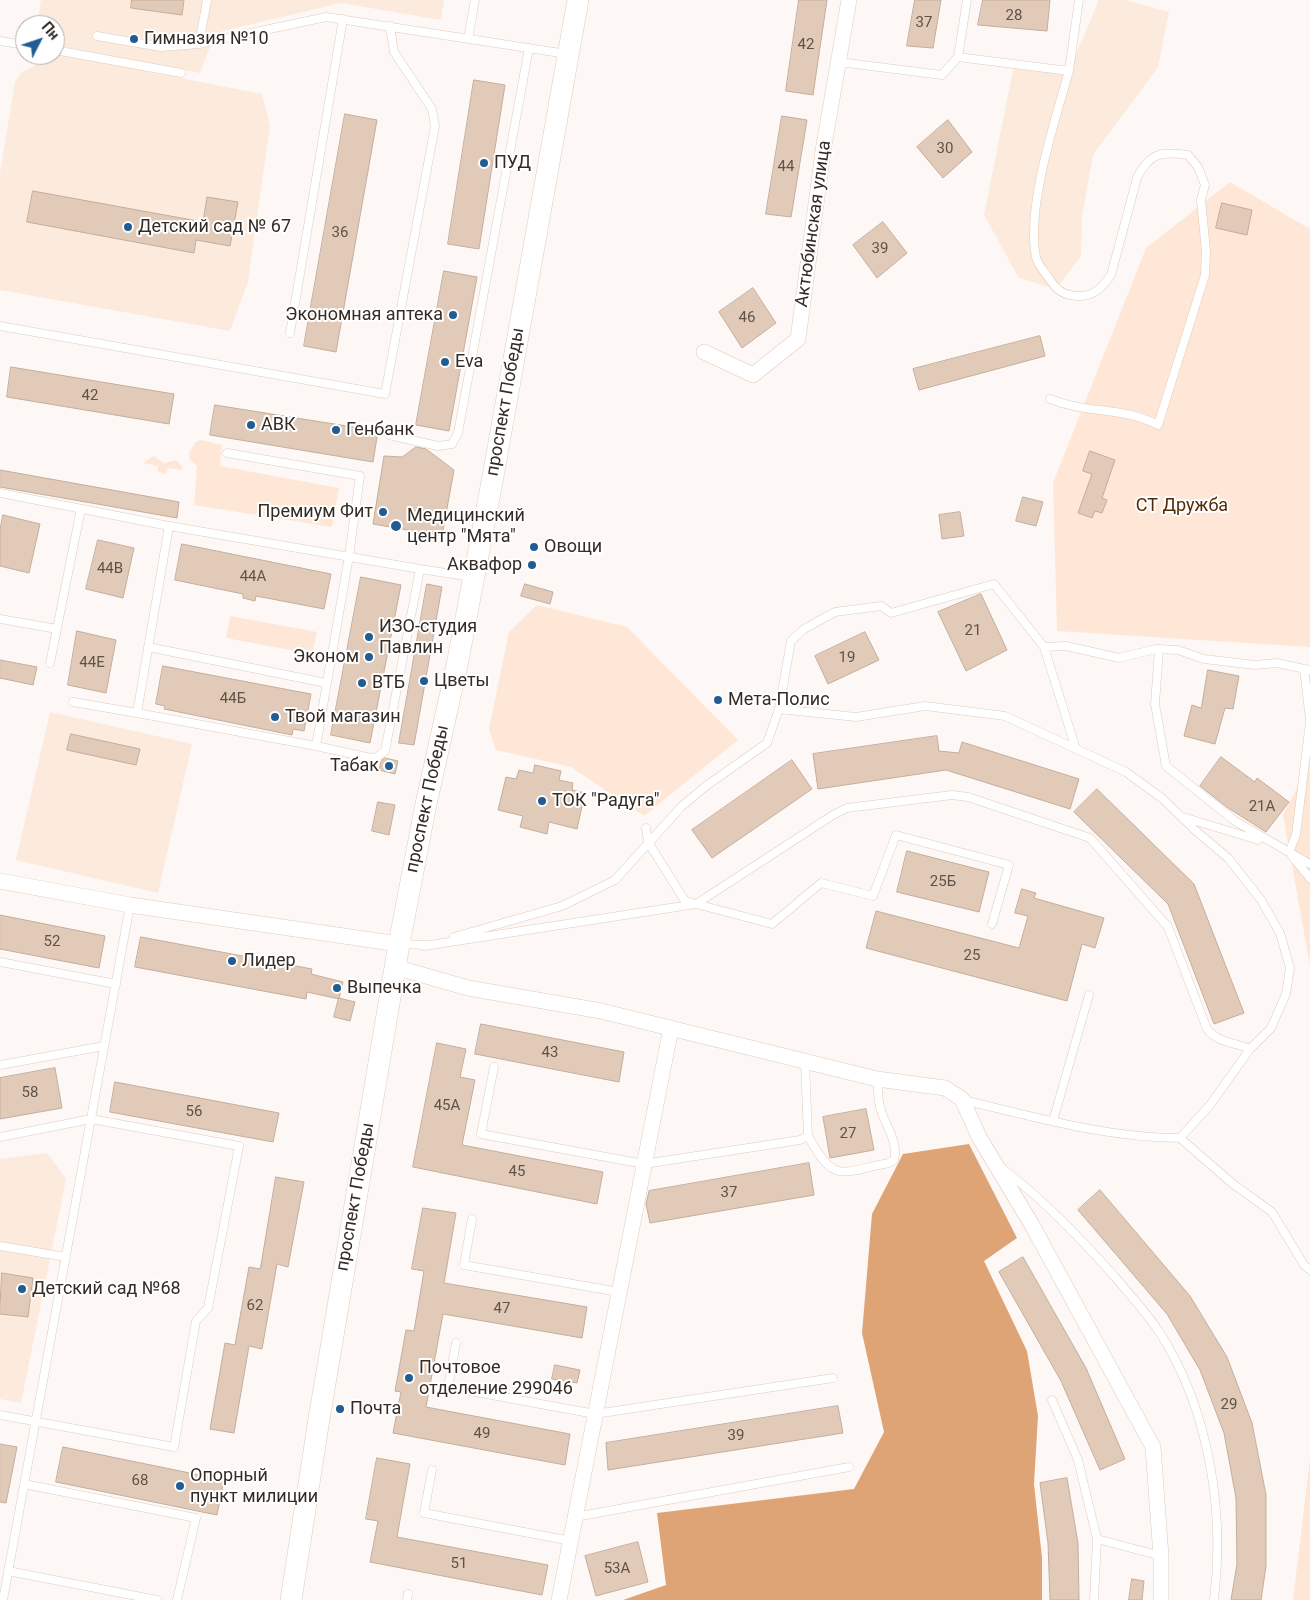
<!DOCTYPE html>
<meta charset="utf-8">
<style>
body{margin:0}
#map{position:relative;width:1310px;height:1600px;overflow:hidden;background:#fdf8f5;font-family:Roboto,sans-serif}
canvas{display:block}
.north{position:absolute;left:15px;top:15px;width:50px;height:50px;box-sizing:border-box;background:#fff;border:1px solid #aeaaa7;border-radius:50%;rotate:49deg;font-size:14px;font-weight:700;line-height:20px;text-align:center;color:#342b24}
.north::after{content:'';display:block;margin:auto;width:18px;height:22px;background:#215c93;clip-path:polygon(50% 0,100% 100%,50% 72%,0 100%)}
</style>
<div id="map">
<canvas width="1310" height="1600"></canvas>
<div class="north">Пн</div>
</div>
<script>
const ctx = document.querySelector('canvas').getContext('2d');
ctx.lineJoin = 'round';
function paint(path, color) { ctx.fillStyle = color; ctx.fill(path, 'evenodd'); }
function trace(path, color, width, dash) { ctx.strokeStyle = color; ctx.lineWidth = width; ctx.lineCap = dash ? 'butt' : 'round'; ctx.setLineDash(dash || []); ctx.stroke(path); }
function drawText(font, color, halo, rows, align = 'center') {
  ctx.font = font + ' Roboto,sans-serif'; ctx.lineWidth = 4; ctx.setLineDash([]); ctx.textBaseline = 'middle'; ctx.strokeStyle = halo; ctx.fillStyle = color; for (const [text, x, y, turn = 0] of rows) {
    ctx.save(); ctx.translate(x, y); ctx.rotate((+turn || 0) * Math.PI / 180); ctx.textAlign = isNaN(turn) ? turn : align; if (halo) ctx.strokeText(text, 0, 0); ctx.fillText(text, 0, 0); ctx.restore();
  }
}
const built = new Path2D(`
 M41 0H444L441 20 341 3 215 33 200 73 55 45V25H37Z
 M1099 0H1126L1169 12 1158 67 1093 155 1082 217 1081 256 1056 289 1019 278 984 215 1014 65 1069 71Z
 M58 54 262 94 270 126 248 282 230 331 0 290V173L15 82 22 72Z
 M50 712 192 744 158 893 16 860Z
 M47 1153 66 1179 21 1403 0 1399V1159Z`);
const green = new Path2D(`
 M1230 182 1310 229V647L1057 631 1053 483 1146 248Z
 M201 440 222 445 220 466 339 488 332 527 194 505 197 466 190 460 189 453 196 442Z
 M154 456 164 463 176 460 181 465 183 470 168 468 166 474 158 472V466L143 463Z
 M537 605 627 627 738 740 644 816 571 767 496 750 489 729 509 632Z
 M230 616 317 632 312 654 226 638Z
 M1310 762V966L1283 815Z
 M1310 1459V1600H1293Z`);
const forest = new Path2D(`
 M969 1144 1017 1238 984 1261 1027 1351 1038 1416 1034 1484 1042 1558V1600H623L666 1585 657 1513 854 1489 884 1432 862 1333 872 1214 903 1154Z`);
const building = new Path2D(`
 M132 0H184L182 15 131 8Z
 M799 0H827L813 95 786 91Z
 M915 0H941L933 48 907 46Z
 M983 0H1050L1047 31 978 25Z
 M474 80 505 85 479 249 448 244Z
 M345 114 377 120 336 352 304 346Z
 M782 116 807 120 791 217 766 214Z
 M948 120 972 152 943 178 917 147Z
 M33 191 203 222 207 197 238 202 230 246 196 240 194 253 27 222Z
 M1222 203 1252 210 1247 235 1216 228Z
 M883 222 907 253 877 278 853 245Z
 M444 271 477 277 449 431 416 425Z
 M753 288 776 323 742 348 719 312Z
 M1040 336 1045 356 919 390 913 369Z
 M11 367 174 394 169 424 7 397Z
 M215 405 378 431 373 462 210 435Z
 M416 447 426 449 454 470 442 536 373 524 384 456 402 457Z
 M1090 451 1115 460 1102 498 1107 500 1102 513 1095 511 1092 518 1078 513 1092 474 1083 471Z
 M0 470 179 502 177 518 0 487Z
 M1023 497 1043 502 1036 526 1016 521Z
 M960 512 964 536 942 539 939 515Z
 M3 515 40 524 29 573 0 566V531Z
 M98 540 134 548 123 598 86 589Z
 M182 544 331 574 324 609 256 596 255 601 243 598V594L175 580Z
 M361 577 401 585 370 743 331 735Z
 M427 584 442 587 414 745 399 743Z
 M525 584 553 592 550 604 521 596Z
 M981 594 1007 650 966 671 938 612Z
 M77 631 116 640 106 693 68 685Z
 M865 632 879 660 828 684 815 656Z
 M0 660 37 667 33 685 0 678Z
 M163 666 311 694 304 731 293 729 292 735 164 709 165 706 156 704Z
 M1208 670 1239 676 1233 709 1225 708 1215 744 1184 736 1192 705 1201 708Z
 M71 734 140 749 136 765 67 750Z
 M937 736 939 751 959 753 962 742 1079 779 1070 809 946 770 818 789 813 754Z
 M1221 757 1255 782 1257 778 1289 802 1266 832 1228 808 1200 786Z
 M385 758 398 761 395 774 379 770 381 761Z
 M792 760 812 789 712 858 692 830Z
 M535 765 561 771 559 780 573 783 572 790 585 793 577 829 549 822 547 834 520 827 523 816 498 810 506 777 516 779 519 770 533 773Z
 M1097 789 1194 884 1244 1013 1214 1024 1168 904 1074 812Z
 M378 802 395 805 389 835 372 831Z
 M907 851 989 872 979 912 897 892Z
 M1022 889 1036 893 1034 898 1104 918 1095 948 1082 944 1067 1001 866 948 876 911 1019 948 1028 916 1015 913Z
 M0 915 105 936 99 968 0 949Z
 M141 937 312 969 311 974 343 982 339 999 307 992 306 999 135 967Z
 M339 998 355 1002 350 1021 334 1017Z
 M481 1024 624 1052 619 1082 475 1054Z
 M437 1043 466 1049 460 1077 475 1080 462 1145 603 1172 597 1204 413 1167Z
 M55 1068 62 1108 0 1119V1078Z
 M115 1082 279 1113 273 1142 110 1112Z
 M866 1109 874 1150 830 1158 823 1117Z
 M809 1163 814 1195 650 1223 646 1204 649 1191Z
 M276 1177 304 1182 288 1267 277 1264 262 1349 249 1346 234 1433 210 1429 225 1343 235 1345 249 1267 260 1269Z
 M1100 1190 1190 1296 1227 1357 1252 1423 1266 1495V1566L1261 1600H1231L1237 1564 1236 1498 1224 1433 1200 1370 1167 1314 1078 1210Z
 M423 1208 456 1213 444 1283 587 1307 582 1338 443 1314 426 1407 570 1434 565 1465 393 1433 401 1392 395 1391 406 1330 414 1331 424 1271 412 1269Z
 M1023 1257 1086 1368 1125 1459 1100 1470 1061 1381 999 1272Z
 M2 1273 33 1278 28 1317 0 1314Z
 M555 1365 580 1370 577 1383 552 1379Z
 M838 1406 843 1433 608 1470 606 1443Z
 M0 1444 17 1447 6 1503 0 1502Z
 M63 1447 224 1480 217 1515 56 1482Z
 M377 1458 410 1464 397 1537 548 1565 542 1595 370 1562 378 1521 366 1519Z
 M1067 1478 1078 1543 1079 1600H1050L1048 1543 1040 1483Z
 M638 1542 648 1582 596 1596 585 1556Z
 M1132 1579 1144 1581 1142 1600H1129Z`);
const lane = new Path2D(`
 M97 36 161 47 199 44 326 17 567 54
 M468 39 475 0
 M0 41 25 45
 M199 44 207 0
 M55 50 181 73
 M958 57 1069 71 1079 0
 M839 62 942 75 958 57 967 0
 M0 326 385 394 435 126 432 109 394 52 390 26
 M290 333 343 19
 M1050 399C1087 414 1121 406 1158 425L1205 275 1206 251 1201 200 1205 185 1198 167 1188 155C1162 151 1149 153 1137 178L1111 275C1100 291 1090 299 1070 295 1060 294 1053 285 1048 277 1044 271 1037 264 1036 257 1026 207 1055 121 1069 71
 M389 435 438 446 452 444 458 433 529 48
 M227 453 360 476 349 556 316 746 371 758 377 757 385 751 420 569 472 577
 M0 493 169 526 420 569
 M169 526 137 713 316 746
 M0 619 57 629
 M148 647 326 683
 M1044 647 1066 646 1119 658 1156 649 1178 650 1204 659 1255 665 1277 663 1310 670
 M1159 649 1155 704 1166 766 1235 821 1310 864
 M50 663 81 509
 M1304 669 1310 720
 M73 702 137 713
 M779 709 856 717 925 706 1005 716 1126 772 1163 799 1195 830 1228 858 1261 900 1280 933 1290 968 1286 994 1271 1028 1250 1049 1210 1105 1180 1138C1107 1138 1034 1117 963 1100
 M1183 817 1258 840
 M646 828 648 842 685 901 772 924 821 883 873 896 896 835 1009 865 992 924
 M1285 850 1289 852 1296 835 1310 722
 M1292 856 1310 878
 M454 937 562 906 615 880 682 806 706 786 767 743 779 709 791 641 804 629 835 612 881 606 891 613 994 584 1044 647 1076 749
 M401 944 426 945
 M424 946 696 904 833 815 847 808 952 795 968 797 1090 838 1168 927 1207 1029C1218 1043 1234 1042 1250 1049
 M0 962 116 984
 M0 1065 104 1046
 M494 1067 481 1134 644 1164 800 1140 808 1136 805 1062
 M1053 1121 1089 995
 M808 1136C835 1185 840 1172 889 1163L894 1160C899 1141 884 1124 880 1107 878 1098 878 1088 877 1079
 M0 1137 91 1119 239 1146 208 1308 196 1321 174 1447 0 1415
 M1180 1138 1233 1184 1272 1212 1304 1265 1310 1270
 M1003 1169C1045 1201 1080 1238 1115 1277 1130 1295 1147 1313 1160 1333 1209 1410 1225 1511 1214 1600
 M472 1219 464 1265 619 1292
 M0 1246 66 1257
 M456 1343 448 1387 595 1414 833 1378
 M1052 1400 1078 1460 1097 1539 1094 1600
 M432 1470 424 1513 571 1541
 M24 1484 196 1518 177 1600
 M575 1517 849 1467
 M1097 1539 1161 1556
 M8 1571 157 1600
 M3 1600 130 905
 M407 1600 408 1594`);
const street = new Path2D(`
 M704 352 753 375 798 339 823 151 849 0
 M0 881 130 905 399 944
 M395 967 468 988 601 1011 877 1079 945 1088 962 1099 979 1137 1032 1225 1153 1447 1161 1556V1600
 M559 1600 671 1028`);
const secondary = new Path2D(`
 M291 1600 319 1419 399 944 426 804 457 665 492 482 578 0`);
const markers = [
 [134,39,5,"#215c93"],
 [484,163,5,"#215c93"],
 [128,227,5,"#215c93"],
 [453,315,5,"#215c93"],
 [445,362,5,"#215c93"],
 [251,425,5,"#215c93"],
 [336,430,5,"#215c93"],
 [383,512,5,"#215c93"],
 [396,526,6,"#215c93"],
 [534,547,5,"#215c93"],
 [532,565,5,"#215c93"],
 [369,637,5,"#215c93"],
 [369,657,5,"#215c93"],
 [424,681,5,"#215c93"],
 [362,683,5,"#215c93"],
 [718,700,5,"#215c93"],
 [275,717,5,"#215c93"],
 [389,766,5,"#215c93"],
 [542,801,5,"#215c93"],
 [232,961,5,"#215c93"],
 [337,988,5,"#215c93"],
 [22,1289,5,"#215c93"],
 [409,1378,5,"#215c93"],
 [340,1409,5,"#215c93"],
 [180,1486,5,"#215c93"]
];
const numberNames = [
 ["28",1014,16],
 ["37",924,23],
 ["42",806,45],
 ["30",945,149],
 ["44",786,167],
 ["36",340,233],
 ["39",880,249],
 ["46",747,318],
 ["42",90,396],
 ["44В",110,569],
 ["44А",253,577],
 ["21",973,631],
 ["19",847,658],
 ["44Е",92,663],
 ["44Б",233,699],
 ["21А",1262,807],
 ["25Б",943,882],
 ["52",52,942],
 ["25",972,956],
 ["43",550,1053],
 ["58",30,1093],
 ["45А",447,1106],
 ["56",194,1112],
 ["27",848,1134],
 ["45",517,1172],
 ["37",729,1193],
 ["62",255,1306],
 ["47",502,1309],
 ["29",1229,1405],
 ["49",482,1434],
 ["39",736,1436],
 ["68",140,1481],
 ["51",459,1564],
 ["53А",617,1569]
];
const poiNames = [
 ["Гимназия №10",144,39],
 ["ПУД",494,163],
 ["Детский сад № 67",138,227],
 ["Экономная аптека",443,315,"right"],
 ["Eva",455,362],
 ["АВК",261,425],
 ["Генбанк",346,430],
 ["Премиум Фит",373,512,"right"],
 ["Медицинский",407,516],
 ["центр \"Мята\"",407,537],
 ["Овощи",544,547],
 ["Аквафор",522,565,"right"],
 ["ИЗО-студия",379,627],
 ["Павлин",379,648],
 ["Эконом",359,657,"right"],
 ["Цветы",434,681],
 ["ВТБ",372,683],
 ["Мета-Полис",728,700],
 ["Твой магазин",285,717],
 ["Табак",379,766,"right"],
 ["ТОК \"Радуга\"",552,801],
 ["Лидер",242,961],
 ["Выпечка",347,988],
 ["Детский сад №68",32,1289],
 ["Почтовое",419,1368],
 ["отделение 299046",419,1389],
 ["Почта",350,1409],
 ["Опорный",190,1476],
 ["пункт милиции",190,1497]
];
const streetNames = [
 ["Актюбинская улица",814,224,-82],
 ["проспект Победы",506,402,-80],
 ["проспект Победы",428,799,-78],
 ["проспект Победы",356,1197,-80]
];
const parkNames = [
 ["СТ Дружба",1182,506]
];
paint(built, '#fceadc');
paint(green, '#fee7d7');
paint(forest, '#dfa475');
paint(building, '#e1cab8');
trace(building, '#c4ad9c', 1);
trace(lane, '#e1cab8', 9);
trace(street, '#e1cab8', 16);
trace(secondary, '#e1cab8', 22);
trace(lane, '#fff', 8);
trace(street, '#fff', 15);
trace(secondary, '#fff', 21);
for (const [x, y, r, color] of markers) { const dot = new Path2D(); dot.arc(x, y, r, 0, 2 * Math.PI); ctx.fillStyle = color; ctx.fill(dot); trace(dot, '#fff', 2); }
drawText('15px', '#5f5349', null, numberNames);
drawText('18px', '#342b24', '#fff', poiNames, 'left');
drawText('18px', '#342b24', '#fff', streetNames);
drawText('18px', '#522c06', '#fff', parkNames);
</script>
